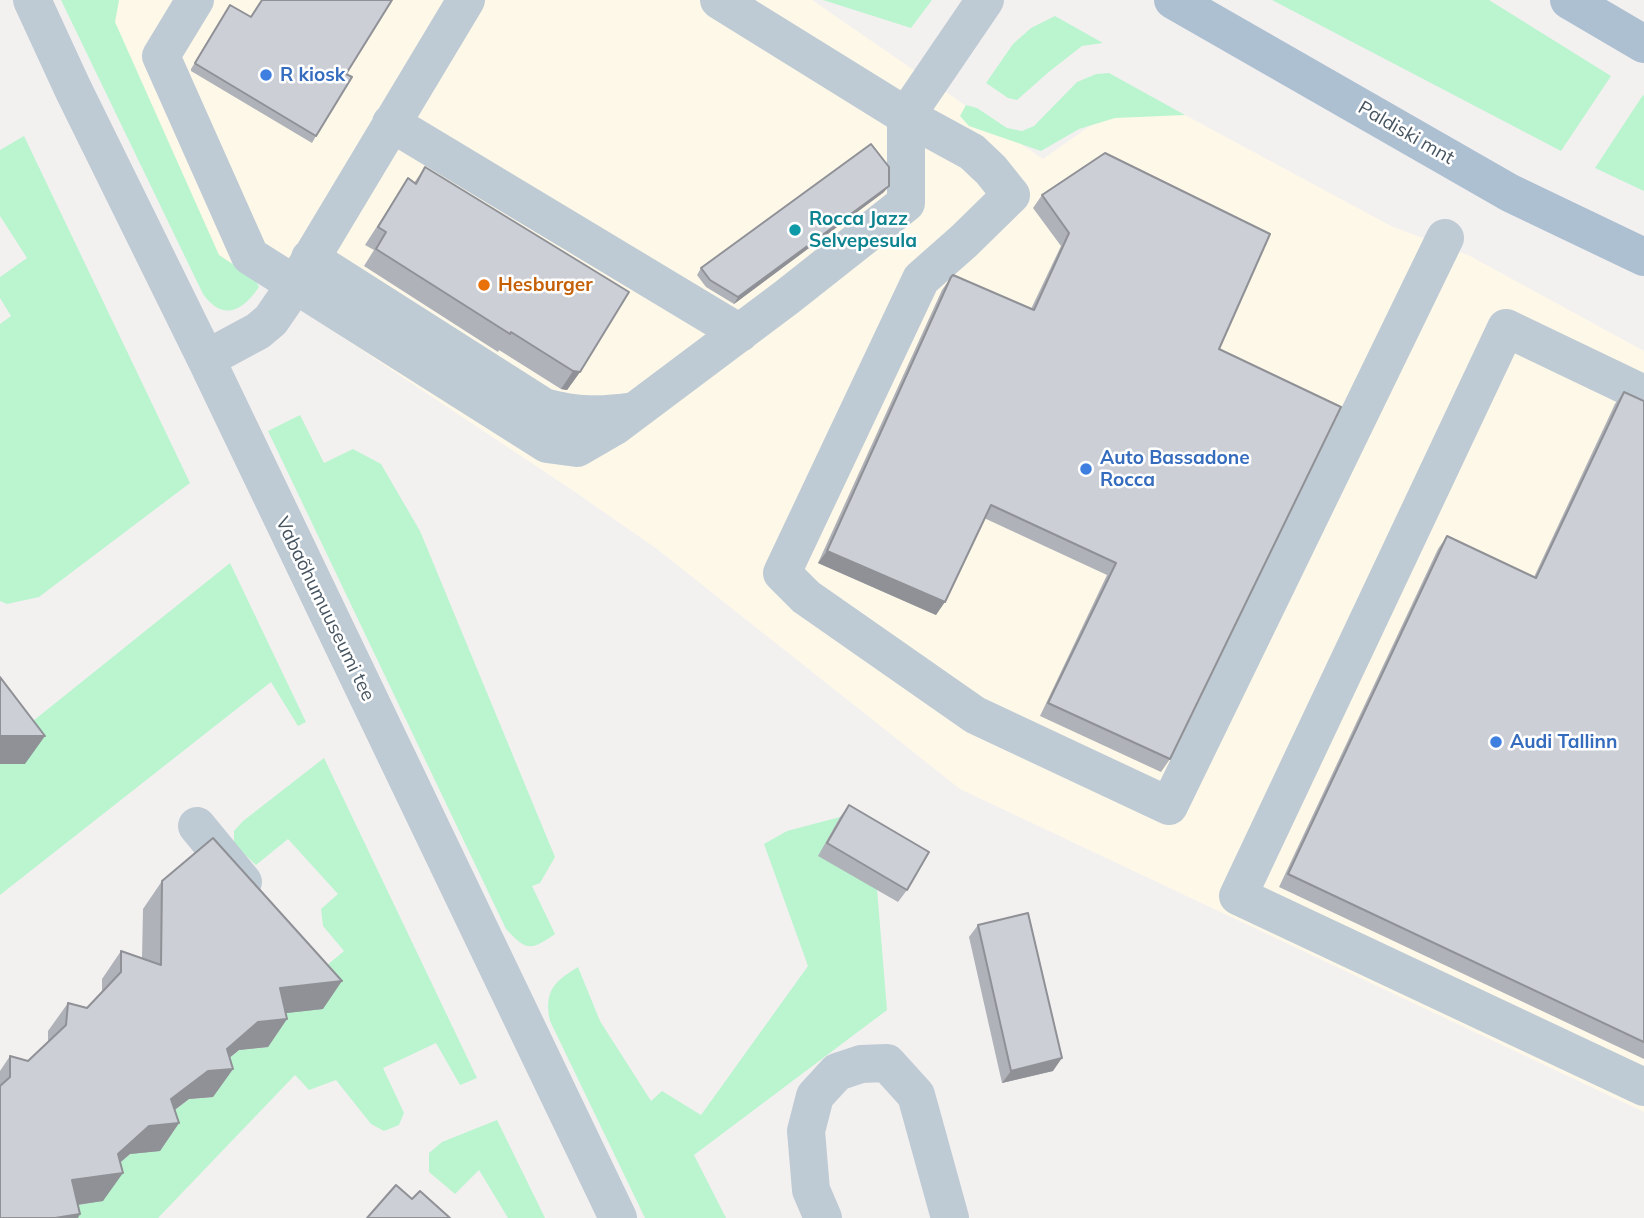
<!DOCTYPE html>
<meta charset="utf-8">
<style>
body{margin:0}
canvas{display:block;background:#f3f0f0}
</style>
<canvas width="1644" height="1218"></canvas>
<script>
const ctx = document.querySelector('canvas').getContext('2d');
ctx.lineJoin = 'round';
function paint(path, color) { ctx.fillStyle = color; ctx.fill(path, 'evenodd'); }
function trace(path, color, width, dash) { ctx.strokeStyle = color; ctx.lineWidth = width; ctx.lineCap = dash ? 'butt' : 'round'; ctx.setLineDash(dash || []); ctx.stroke(path); }
function drawText(font, color, halo, rows, align = 'center') {
  ctx.font = font + ' Mulish,sans-serif'; ctx.lineWidth = 5; ctx.setLineDash([]); ctx.textBaseline = 'middle'; ctx.strokeStyle = halo; ctx.fillStyle = color; for (const [text, x, y, turn = 0] of rows) {
    ctx.save(); ctx.translate(x, y); ctx.rotate((+turn || 0) * Math.PI / 180); ctx.textAlign = isNaN(turn) ? turn : align; if (halo) ctx.strokeText(text, 0, 0); ctx.fillText(text, 0, 0); ctx.restore();
  }
}
const commercial = new Path2D(`
 M98 0H812L1043 159 1137 93 1185 115 1391 226 1470 256 1644 351V1112L960 789 657 549 575 492 219 255Z`);
const green = new Path2D(`
 M61 0H119L115 22 219 255 255 279 259 287C243 311 223 322 203 294Z
 M823 0H932L911 28Z
 M1272 0H1489L1611 76 1561 151Z
 M1055 16 1103 43 1082 46 1050 71 1017 100 1008 98 986 83 1013 44 1031 28Z
 M1109 73 1185 115 1115 118 1079 129 1041 151 969 126 960 116 966 105 977 108 1007 128 1022 131 1034 126 1077 82 1096 74Z
 M1643 95 1644 96V191L1595 168Z
 M24 136 190 483 39 597 7 604 0 601V324L11 316 0 298V277L27 258 0 216V150Z
 M300 415 324 463 353 449 381 464 420 531 555 857 540 883 532 886 555 934C531 951 526 951 506 929L268 431Z
 M230 563 306 722 298 726 271 682 0 895V764H14L8 741Z
 M324 758 477 1078 460 1085 436 1043 383 1068 404 1113 399 1125 384 1131 371 1124 336 1080 309 1090 295 1075 158 1218H62L98 1182 130 1154 152 1127 189 1099 213 1097 208 1077 239 1050 268 1047 263 1026 302 986 344 951 323 926 321 909 338 894 288 839 256 865 234 844V831L243 821Z
 M840 817 819 856 877 889 887 1010 694 1155 726 1218H645L550 1021C544 992 553 982 578 967L600 1021 651 1101 662 1091 701 1115 808 966 764 844 787 831Z
 M497 1120 545 1218H508L479 1170 455 1194 429 1172V1153L442 1142Z`);
const minor = new Path2D(`
 M32 0 73 89 206 359 618 1218
 M195 0 161 56 250 256 547 444 577 448 615 426 787 297 906 203V116L985 0
 M719 0 906 116 972 152 991 170 1011 195 964 241 921 279 782 573 806 597 975 715 1169 806 1445 238
 M391 123 740 333
 M310 258 544 407C578 416 600 416 634 411
 M206 359 258 331 271 320 295 285 466 0
 M1644 394 1506 328 1238 896 1644 1087
 M197 826 243 882
 M823 1218 811 1190 806 1131 815 1096 837 1072 861 1064 887 1063 916 1095 950 1218`);
const major = new Path2D(`
 M1173 0 1510 193 1644 257
 M1569 0 1644 44`);
const wall = new Path2D(`
 M230 5 346 74 316 136 312 143 191 71V69Z
 M425 167 580 372 567 390 561 389 499 350 498 352 364 266 374 250 365 245 408 178 414 183Z
 M884 192 734 304 706 287 697 275 701 268Z
 M1042 195 1219 349 1170 759 1161 772 1040 716 1107 575 984 518 936 615 818 563 942 290 951 277 1031 309 1061 246 1033 208Z
 M1624 392 1644 401V1059L1279 887 1438 549 1447 536 1534 577 1615 404Z
 M849 805 907 890 898 902 818 856 840 817Z
 M162 881 323 1009 286 1013 287 1019 268 1047 239 1050 230 1057 233 1069 213 1097 189 1099 175 1110 179 1123 160 1151 130 1154 120 1162 103 1201 0 1218V1071L10 1056 28 1061 48 1043V1031L68 1003 87 1008 102 993V979L121 951 142 958 143 909Z
 M978 925 1053 1071 1002 1083 969 937Z`);
const shadedWall = new Path2D(`
 M889 186 884 192 734 304 738 297Z
 M573 371 580 372 567 390 561 389Z
 M827 551 945 602 936 615 818 563Z
 M0 736H45L25 764H0Z
 M342 981 323 1009 260 1016 280 988Z
 M287 1019 268 1047 239 1050 215 1070 233 1069 213 1097 189 1099 154 1125 179 1123 160 1151 130 1154 105 1176 123 1173 103 1201 53 1208 72 1180 118 1154 171 1099 258 1022Z
 M1062 1058 1053 1071 1002 1083 1011 1071Z
 M80 1214 78 1218H55Z`);
const building = new Path2D(`
 M262 0H392L346 74 352 77 316 136 196 64 195 63 230 5 251 17Z
 M871 144 889 167V186L738 297 710 280 701 268Z
 M1105 153 1270 234 1219 349 1341 407 1170 759 1048 703 1116 563 991 505 945 602 827 551 951 277 953 275 1034 310 1069 233 1042 195Z
 M425 167 629 292 580 372 573 371 511 332 510 334 376 249 386 232 378 227 408 178 416 184Z
 M1624 392 1644 401V1042L1288 874 1447 536 1536 578Z
 M0 677 45 736H0Z
 M849 805 929 852 907 890 827 843Z
 M213 838 342 981 280 988 287 1019 258 1022 227 1049 233 1069 208 1071 171 1099 179 1123 149 1126 118 1154 123 1173 72 1180 80 1214 55 1218H0V1086L10 1077V1056L28 1061 66 1025 68 1003 87 1008 121 972V951L161 965 162 881Z
 M1028 913 1062 1058 1011 1071 978 925Z
 M396 1185 412 1199 420 1191 450 1218H367Z`);
const markers = [
 [266,75,7,"#3f7fe0"],
 [795,230,7,"#0f9aa8"],
 [484,285,7,"#e8710a"],
 [1086,469,7,"#3f7fe0"],
 [1496,742,7,"#3f7fe0"]
];
const shopNames = [
 ["R kiosk",280,75],
 ["Auto Bassadone",1100,458],
 ["Rocca",1100,480],
 ["Audi Tallinn",1510,742]
];
const streetNames = [
 ["Paldiski mnt",1406,133,30],
 ["Vabaõhumuuseumi tee",325,609,64]
];
const cultureNames = [
 ["Rocca Jazz",809,219],
 ["Selvepesula",809,241]
];
const foodNames = [
 ["Hesburger",498,285]
];
paint(commercial, '#fef8e9');
paint(green, '#baf5d0');
trace(minor, '#bfcbd4', 38);
trace(major, '#adc0d2', 38);
paint(wall, '#afb2b8');
paint(shadedWall, '#8f9196');
paint(building, '#cccfd6');
trace(building, '#8f9196', 2);
for (const [x, y, r, color] of markers) { const dot = new Path2D(); dot.arc(x, y, r, 0, 2 * Math.PI); ctx.fillStyle = color; ctx.fill(dot); trace(dot, '#fff', 2.5); }
drawText('bold 19px', '#366cbe', '#fff', shopNames, 'left');
drawText('19px', '#465460', '#fff', streetNames);
drawText('bold 19px', '#0d838f', '#fff', cultureNames, 'left');
drawText('bold 19px', '#c56008', '#fff', foodNames, 'left');
</script>
